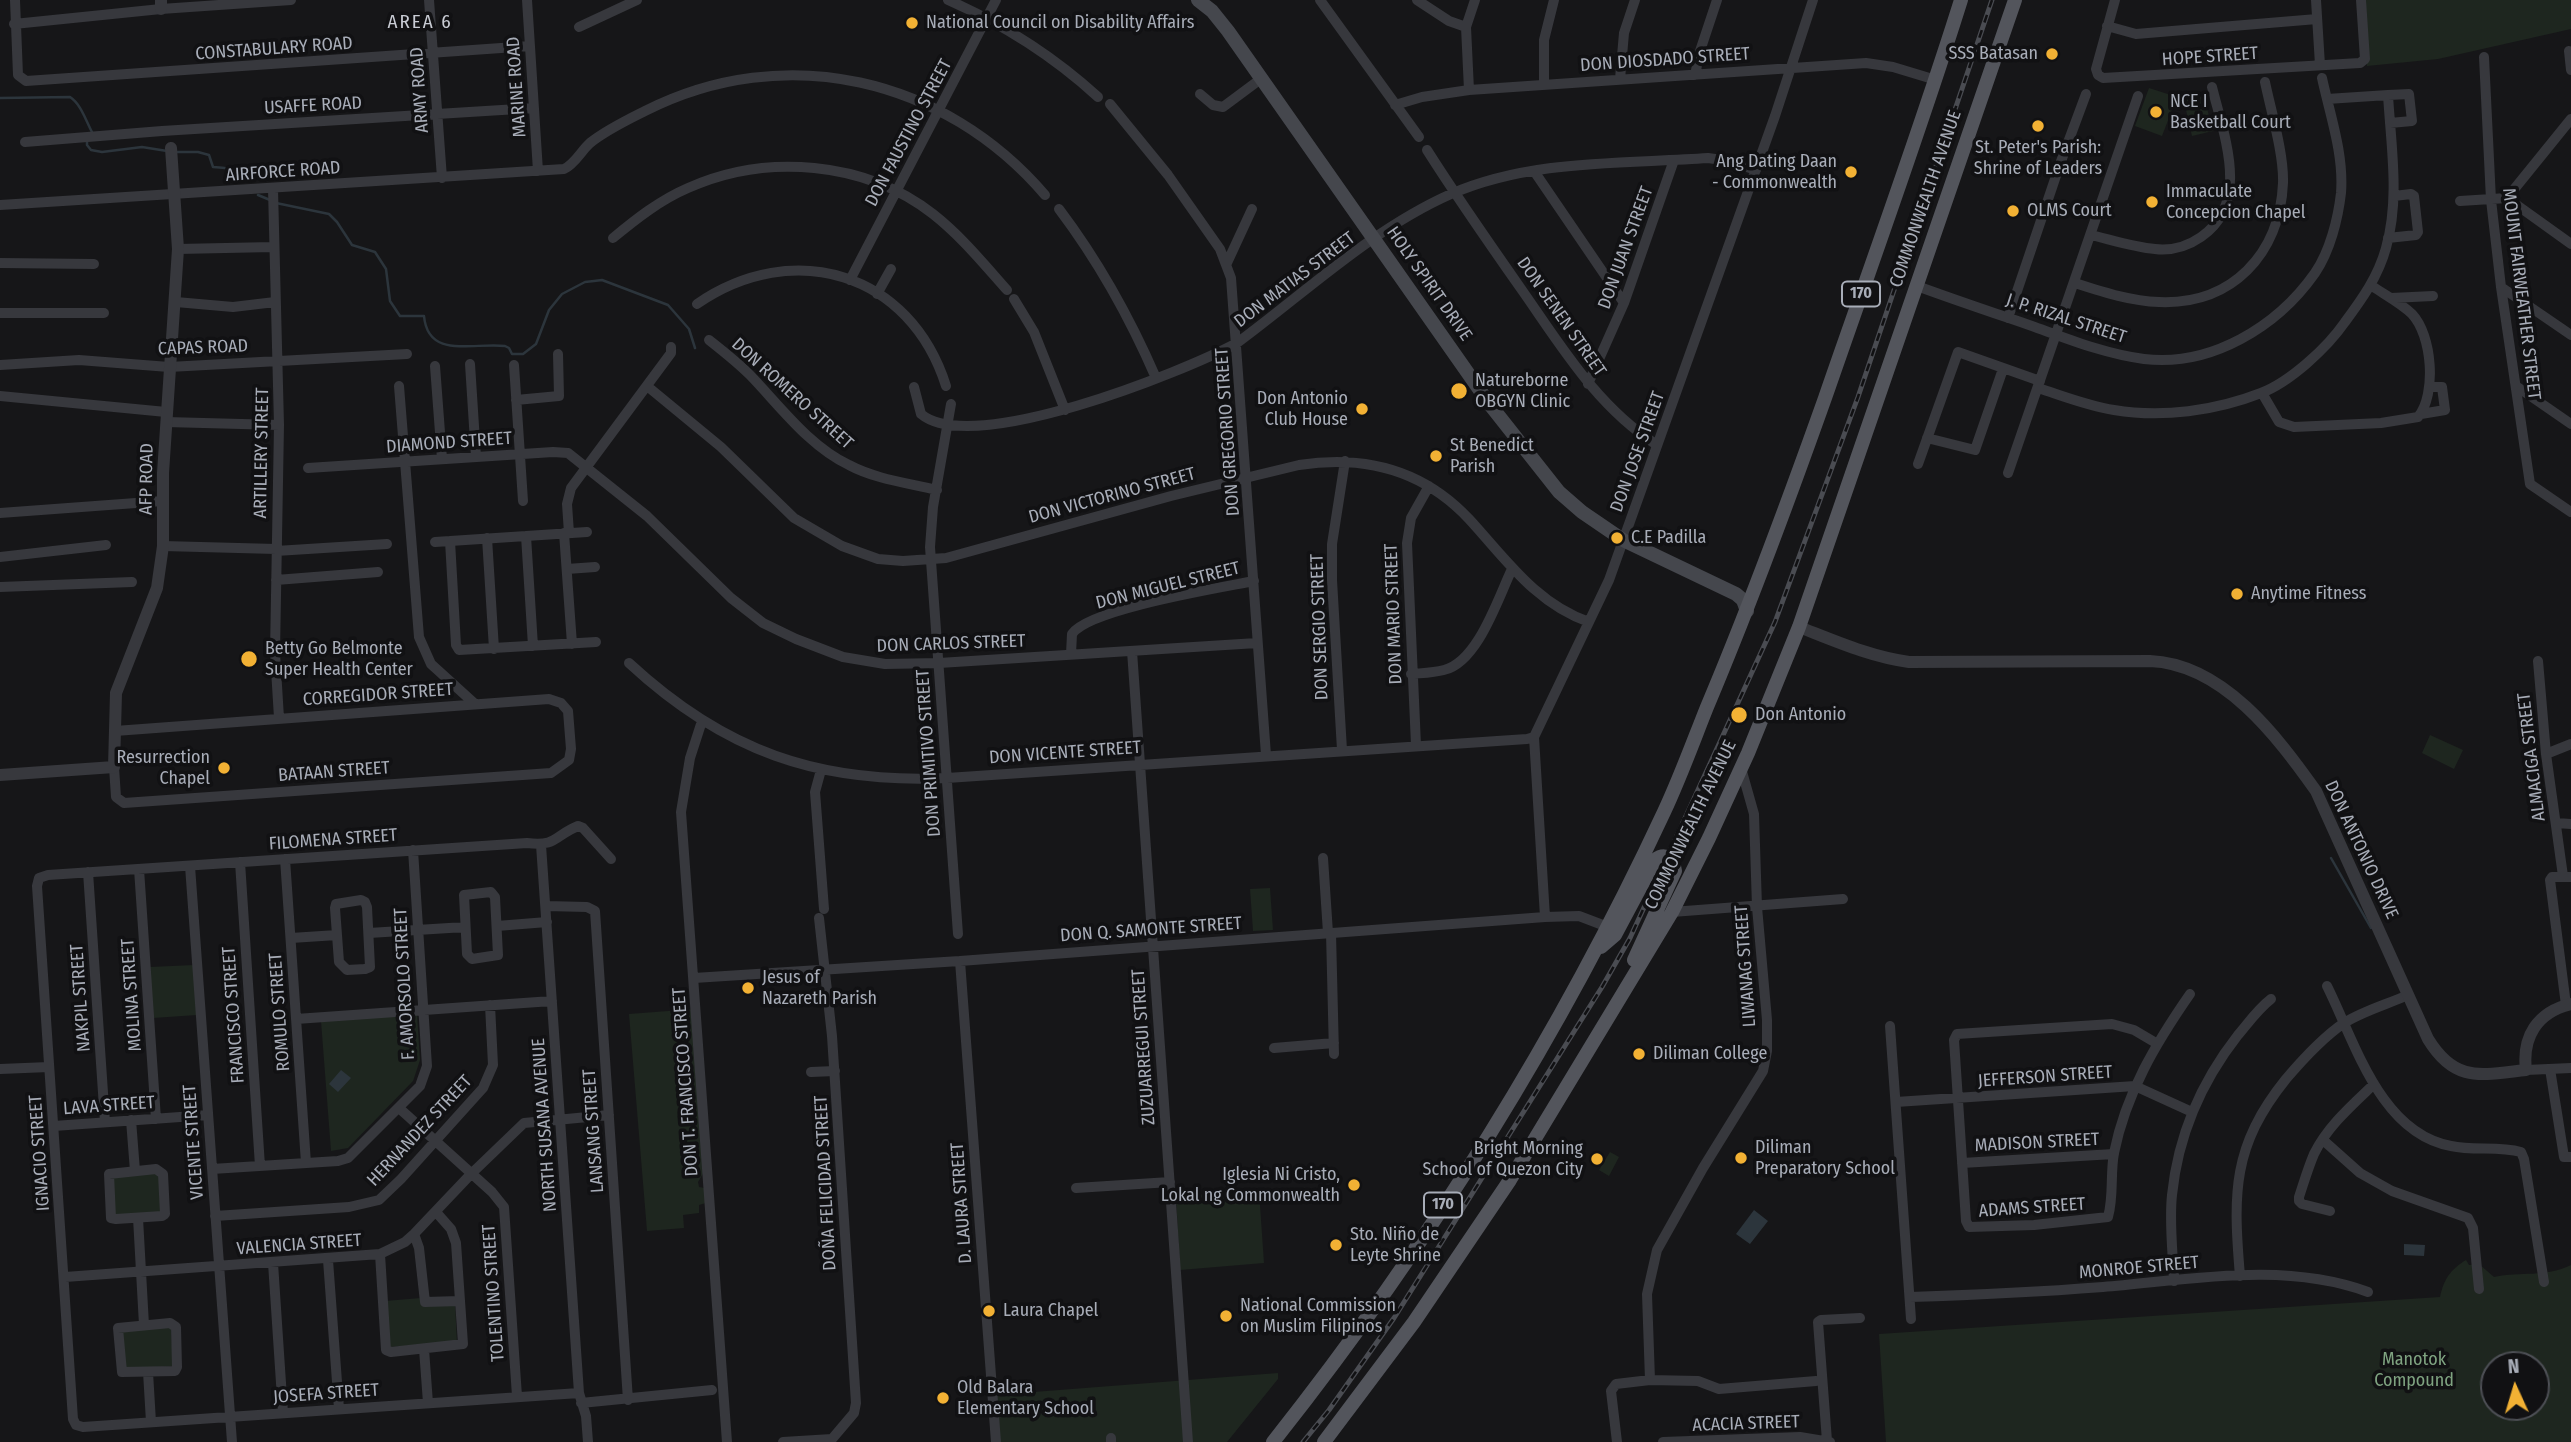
<!DOCTYPE html>
<meta charset="utf-8">
<style>
body{margin:0}
#map{position:relative;width:2571px;height:1442px;overflow:hidden;background:#161618;font-family:"Fira Sans Condensed",sans-serif}
canvas{display:block}
.north{position:absolute;left:2480px;top:1351px;width:70px;height:70px;box-sizing:border-box;background:#111113;border:2px solid #4d4f55;border-radius:50%;rotate:356deg;font-size:19px;font-weight:700;line-height:28px;text-align:center;color:#a8adb8}
.north::after{content:'';display:block;margin:auto;width:24px;height:32px;background:#f2b134;clip-path:polygon(50% 0,100% 100%,50% 72%,0 100%)}
</style>
<div id="map">
<canvas width="2571" height="1442"></canvas>
<div class="north">N</div>
</div>
<script>
const ctx = document.querySelector('canvas').getContext('2d');
ctx.lineJoin = 'round';
function paint(path, color) { ctx.fillStyle = color; ctx.fill(path, 'evenodd'); }
function trace(path, color, width, dash) { ctx.strokeStyle = color; ctx.lineWidth = width; ctx.lineCap = dash ? 'butt' : 'round'; ctx.setLineDash(dash || []); ctx.stroke(path); }
function drawText(font, color, halo, rows, align = 'center') {
  ctx.font = font + ' "Fira Sans Condensed",sans-serif'; ctx.lineWidth = 7; ctx.setLineDash([]); ctx.textBaseline = 'middle'; ctx.strokeStyle = halo; ctx.fillStyle = color; for (const [text, x, y, turn = 0] of rows) {
    ctx.save(); ctx.translate(x, y); ctx.rotate((+turn || 0) * Math.PI / 180); ctx.textAlign = isNaN(turn) ? turn : align; if (halo) ctx.strokeText(text, 0, 0); ctx.fillText(text, 0, 0); ctx.restore();
  }
}
const green = new Path2D(`
 M2364 0H2571V29L2438 59 2367 66Z
 M2149 88 2177 97 2162 136 2135 126Z
 M2203 93 2213 131 2192 136 2183 97Z
 M2430 735 2463 750 2454 769 2422 753Z
 M1270 888 1273 930 1253 931 1250 889Z
 M194 965 197 1015 153 1018 150 967Z
 M694 1009 704 1172 698 1182 699 1187 705 1188 706 1203 699 1205V1213L683 1215 684 1228 647 1231 629 1014Z
 M417 1014 420 1060 413 1081 348 1148 331 1151 321 1021Z
 M1610 1152 1619 1157 1609 1176 1599 1170Z
 M160 1173 163 1212 114 1216 112 1177Z
 M1259 1191 1264 1263 1180 1270 1176 1196Z
 M2466 1260 2469 1265 2479 1264 2494 1277C2522 1271 2544 1278 2571 1265V1442H1886L1879 1334 2440 1297C2444 1279 2450 1270 2466 1260ZM2494 1365H2536V1407H2494Z
 M421 1298 455 1303 457 1343 388 1347 385 1301Z
 M171 1326 173 1366 122 1369 120 1329Z
 M1278 1373V1379L1227 1442H998L995 1395Z`);
const water = new Path2D(`
 M341 1070 351 1078 338 1092 329 1084Z
 M1754 1210 1768 1221 1750 1244 1736 1234Z
 M2404 1244 2425 1245 2424 1256 2404 1255Z`);
const stream = new Path2D(`
 M0 98 70 97C81 104 86 121 92 132L90 135
 M87 141V145L91 150 102 152 142 147 167 151
 M177 152H198L209 155 213 167C227 168 243 168 250 181
 M258 195 270 200
 M276 203 329 214 337 222 352 245 375 252 386 269 390 301 400 316H424C428 360 474 342 505 346L509 348 512 354H523L536 344 549 310 562 294 585 282 594 281 602 280 668 305 689 329 695 348
 M2331 858 2371 928`);
const minor = new Path2D(`
 M15 0 18 75 26 81 530 46
 M429 0 442 178
 M527 0 538 171
 M948 0C1005 25 1052 55 1098 97
 M1320 0 1419 137
 M1417 0 1449 21 1466 27
 M2115 0 2096 69 2098 75 2103 78 2360 63 2365 59 2361 0
 M2316 0 2320 65
 M14 24 161 9 291 0
 M2107 26 2136 34 2317 19
 M579 27 637 0
 M2569 51 2571 70
 M2484 57 2491 200 2501 287 2530 484 2571 512
 M1695 75 1700 51 1717 0
 M1620 79 1624 33 1635 0
 M1544 84V40L1554 0
 M1469 90 1466 27 1475 0
 M1200 94 1213 105 1223 107 1262 78
 M2388 95 2409 94 2412 121 2390 123
 M1110 104 1168 175 1220 249 1231 278 1266 755
 M1395 105 1422 97 1469 90 1866 63 1893 67 1936 80
 M25 142 162 131 534 108
 M1427 150C1458 199 1491 246 1524 293 1563 349 1598 407 1657 445
 M1534 171 1624 303
 M273 189 279 425 275 653 279 718
 M2507 198 2571 244
 M2460 201 2507 198 2571 119
 M0 205 564 169C575 164 581 151 590 143 606 130 627 120 645 111 785 40 945 78 1045 195
 M1059 209C1099 262 1130 318 1156 378
 M2091 235C2112 240 2134 247 2155 249 2172 251 2188 246 2201 237 2251 203 2224 136 2212 87
 M613 238C636 219 660 200 688 188 766 153 865 161 933 214 961 236 983 263 1007 290
 M2388 238 2416 235 2418 232 2414 196 2411 194 2394 196
 M178 249 273 247
 M0 263 94 264
 M1227 263 1252 209
 M850 280 996 0
 M2075 283C2103 292 2130 301 2159 302 2232 305 2280 254 2283 183 2284 154 2271 111 2265 82
 M1917 286C1955 300 1994 313 2032 326 2068 339 2105 354 2144 359 2211 367 2277 327 2315 273 2330 251 2338 219 2341 193 2344 154 2330 115 2322 78
 M2501 287 2571 335
 M877 294 891 269
 M2391 298 2433 296
 M1014 299 1034 332 1065 410
 M176 302 233 307 275 302
 M697 304C793 238 910 272 946 386
 M0 313H104
 M2008 318 2060 164 2086 94
 M709 340C723 351 737 362 750 375 780 406 809 446 849 465 875 479 908 483 937 490
 M470 364 476 457
 M0 365 79 360 169 367 407 354
 M514 365 523 501
 M435 366 442 459
 M1588 384 1624 303 1674 160
 M399 386 419 637 431 664 475 704
 M647 386 721 447 794 518 842 546 878 559 903 561 946 558 1171 496 1299 465C1364 455 1423 470 1469 519 1505 558 1536 604 1589 622
 M2516 386 2571 424
 M914 387 921 414C972 457 1183 372 1237 343 1306 292 1372 229 1451 194 1531 159 1623 164 1708 158L1729 161 1756 170
 M2038 388C2063 396 2088 406 2114 410 2162 418 2215 411 2261 393 2290 382 2327 348 2345 322 2362 299 2378 277 2386 248 2400 199 2391 146 2388 95L2327 99
 M2262 393 2279 422 2294 427 2381 423 2418 417C2437 394 2432 335 2412 314 2401 303 2385 295 2372 286
 M0 396 166 412
 M516 400 559 396 558 354
 M951 404 933 507 930 547 958 934
 M2421 414 2445 410 2442 387H2429
 M166 422 279 425
 M1927 438 1975 450 2003 369
 M1918 464 1958 352 2040 381
 M308 468 553 452 568 453 647 516 731 598 763 623 796 639 843 657 885 664 939 663 1257 643
 M2008 473 2138 96
 M0 513 163 501
 M564 533 572 644
 M569 533 567 504 571 488 671 353V347
 M526 536 533 646
 M487 538 494 649
 M450 541 456 645 459 650 596 642
 M435 542 587 532
 M163 546 276 549
 M276 551 387 544
 M0 557 106 545
 M567 569 595 567
 M276 580 378 572
 M0 587 132 582
 M1132 651 1188 1442
 M1071 654 1072 634C1089 609 1219 588 1254 581
 M2538 661 2546 754 2563 876
 M629 663C724 751 818 784 947 778L1527 739 1534 737
 M1411 674C1422 673 1433 673 1444 670 1478 662 1498 598 1512 569
 M702 721 690 758 681 812 727 1442
 M1416 745 1407 543 1411 518 1429 486
 M1342 750 1332 580V544L1345 461
 M2546 754 2571 744
 M114 767 116 797 124 803 551 773 569 760 571 749 568 711 561 703 549 699 115 731
 M821 770 815 792 824 909
 M2556 823 2571 824
 M541 845 579 1393 586 1416 588 1442
 M1323 858 1328 933
 M285 859 306 1163
 M240 862 260 1166
 M190 866 232 1442
 M139 869 156 1119
 M88 872 105 1122
 M491 892 495 897 498 955 472 959 467 954 464 895Z
 M361 900 365 902 367 907 370 967 365 969 347 970 339 962 335 908 336 904Z
 M546 906 587 907 595 911 628 1400
 M1672 912 1843 899
 M1545 917 1534 737 1609 580 1775 116 1813 0
 M819 918 832 1036 856 1403 854 1413 832 1439
 M497 926 547 922
 M369 933 465 927
 M1331 933 1334 1054
 M291 938 337 935
 M960 961 996 1442
 M694 978 960 961 1545 917 1579 916 1608 927
 M2327 986C2355 1042 2380 1133 2451 1146 2473 1151 2498 1146 2521 1152L2524 1159 2544 1282
 M2566 1005 2550 880 2552 877H2571
 M296 1019 552 1001
 M1890 1026 1911 1319
 M2156 1043 2134 1030 2112 1024 1957 1034 1954 1040 1966 1221 1969 1227 2034 1225 2108 1217C2114 1196 2110 1174 2114 1153 2126 1093 2156 1043 2190 994
 M1274 1048 1334 1043
 M0 1069 49 1067
 M2550 1069 2564 1157H2571
 M2526 1070 2571 1068
 M811 1072 835 1071
 M1896 1102 2135 1086 2192 1112
 M399 1108 492 1192 504 1207 517 1396
 M131 1120 135 1171
 M54 1126 208 1115
 M2323 1140 2360 1173 2392 1191 2468 1218 2473 1228 2479 1289
 M1962 1163 2114 1154
 M156 1169 163 1174 165 1214 162 1216 116 1219 111 1218 109 1174Z
 M212 1169 338 1161 348 1158 420 1086 427 1066 413 850
 M1076 1188 1170 1182
 M2330 1211 2302 1204 2299 1201V1197C2304 1182 2308 1168 2314 1154 2327 1127 2351 1106 2373 1085
 M215 1216 349 1207 379 1200 401 1179 483 1088 493 1065 490 1005
 M138 1218 144 1325
 M414 1234 419 1248 425 1302 460 1301
 M380 1254 386 1350 391 1352 463 1344 456 1243 451 1229 436 1212
 M328 1260 339 1409
 M273 1263 283 1413
 M2240 1276C2233 1193 2232 1146 2286 1079 2303 1059 2322 1038 2344 1023 2363 1011 2388 1004 2408 995
 M65 1277 380 1254 405 1242 414 1234 471 1174 524 1123 609 1115
 M2174 1281C2173 1253 2169 1223 2172 1195 2178 1136 2202 1081 2238 1035 2249 1022 2258 1009 2271 999
 M1910 1297C1974 1295 2038 1292 2103 1287 2189 1280 2284 1261 2368 1292
 M170 1323 176 1327 177 1367 175 1371 122 1372 118 1328Z
 M424 1349 428 1403
 M148 1372 151 1422
 M1650 1380 1647 1294 1657 1250 1703 1168 1763 1071 1767 1051V1020L1757 907 1754 814 1741 768
 M579 1393 83 1427 76 1425 73 1419 37 886 39 878 48 875 527 843C557 847 555 835 578 826L583 828 611 859
 M581 1403 712 1390
 M1111 1438V1442
 M1827 1441 1818 1322 1821 1320 1860 1318
 M783 1442 832 1439
 M1617 1442 1611 1391 1616 1384 1650 1380 1698 1381 1719 1389 1816 1381
 M1663 1442 1800 1437 1830 1442`);
const tertiary = new Path2D(`
 M161 0V9
 M1799 627C1835 641 1871 657 1909 662L2150 661C2223 664 2277 736 2316 791L2428 1039C2455 1083 2480 1075 2526 1070 2522 1037 2537 1012 2571 1004
 M0 775 114 767 116 693 157 588 163 546V473L178 249 171 148`);
const secondary = new Path2D(`
 M1198 0 1212 11 1228 31 1491 406 1559 492 1582 512 1623 540 1736 594 1743 600 1747 611`);
const primary = new Path2D(`
 M1601 947 1615 935 1655 860C1661 855 1668 855 1673 861L1675 871 1634 960
 M1273 1442C1426 1249 1560 1035 1664 812 1680 778 1693 742 1707 707 1750 605 1788 502 1825 398 1871 265 1919 134 1961 0
 M1324 1442 1414 1322 1510 1180 1672 912 1709 838 1748 753 1799 627 2015 0`);
const rail = new Path2D(`
 M1303 1442 1329 1410 1394 1318 1602 987 1630 938 1775 622 1858 397 1992 0`);
const markers = [
 [912,23,7,"#f2b134"],
 [2052,54,7,"#f2b134"],
 [2156,112,7,"#f2b134"],
 [2038,126,7,"#f2b134"],
 [1851,172,7,"#f2b134"],
 [2152,202,7,"#f2b134"],
 [2013,211,7,"#f2b134"],
 [1459,391,9,"#f2b134"],
 [1362,409,7,"#f2b134"],
 [1436,456,7,"#f2b134"],
 [1617,538,7,"#f2b134"],
 [2237,594,7,"#f2b134"],
 [249,659,9,"#f2b134"],
 [1739,715,9,"#f2b134"],
 [224,768,7,"#f2b134"],
 [748,988,7,"#f2b134"],
 [1639,1054,7,"#f2b134"],
 [1741,1158,7,"#f2b134"],
 [1597,1159,7,"#f2b134"],
 [1354,1185,7,"#f2b134"],
 [1336,1245,7,"#f2b134"],
 [989,1311,7,"#f2b134"],
 [1226,1316,7,"#f2b134"],
 [943,1398,7,"#f2b134"]
];
const shields = [
 [1861,294,38],
 [1443,1205,38]
];
const shieldNames = [
 ["170",1861,294],
 ["170",1443,1205]
];
const poiNames = [
 ["National Council on Disability Affairs",926,23],
 ["SSS Batasan",2038,54,"right"],
 ["NCE I",2170,102],
 ["Basketball Court",2170,123],
 ["St. Peter's Parish:",2038,148,"center"],
 ["Shrine of Leaders",2038,169,"center"],
 ["Ang Dating Daan",1837,162,"right"],
 ["- Commonwealth",1837,183,"right"],
 ["Immaculate",2166,192],
 ["Concepcion Chapel",2166,213],
 ["OLMS Court",2027,211],
 ["Natureborne",1475,381],
 ["OBGYN Clinic",1475,402],
 ["Don Antonio",1348,399,"right"],
 ["Club House",1348,420,"right"],
 ["St Benedict",1450,446],
 ["Parish",1450,467],
 ["C.E Padilla",1631,538],
 ["Anytime Fitness",2251,594],
 ["Betty Go Belmonte",265,649],
 ["Super Health Center",265,670],
 ["Don Antonio",1755,715],
 ["Resurrection",210,758,"right"],
 ["Chapel",210,779,"right"],
 ["Jesus of",762,978],
 ["Nazareth Parish",762,999],
 ["Diliman College",1653,1054],
 ["Diliman",1755,1148],
 ["Preparatory School",1755,1169],
 ["Bright Morning",1583,1149,"right"],
 ["School of Quezon City",1583,1170,"right"],
 ["Iglesia Ni Cristo,",1340,1175,"right"],
 ["Lokal ng Commonwealth",1340,1196,"right"],
 ["Sto. Niño de",1350,1235],
 ["Leyte Shrine",1350,1256],
 ["National Commission",1240,1306],
 ["on Muslim Filipinos",1240,1327],
 ["Laura Chapel",1003,1311],
 ["Old Balara",957,1388],
 ["Elementary School",957,1409]
];
const streetNames = [
 ["CONSTABULARY ROAD",274,49,-4],
 ["HOPE STREET",2210,57,-4],
 ["DON DIOSDADO STREET",1665,60,-4],
 ["MARINE ROAD",517,87,-94],
 ["ARMY ROAD",420,90,-94],
 ["USAFFE ROAD",313,106,-3],
 ["DON FAUSTINO STREET",909,133,-62],
 ["AIRFORCE ROAD",283,172,-4],
 ["COMMONWEALTH AVENUE",1926,199,-71],
 ["DON JUAN STREET",1626,248,-70],
 ["DON MATIAS STREET",1295,280,-37],
 ["HOLY SPIRIT DRIVE",1429,284,55],
 ["MOUNT FAIRWEATHER STREET",2521,294,83],
 ["DON SENEN STREET",1561,317,55],
 ["J. P. RIZAL STREET",2066,319,18],
 ["CAPAS ROAD",203,348,-2],
 ["DON ROMERO STREET",792,394,42],
 ["DON GREGORIO STREET",1228,432,-94],
 ["DIAMOND STREET",449,443,-4],
 ["DON JOSE STREET",1638,452,-70],
 ["ARTILLERY STREET",262,453,-89],
 ["AFP ROAD",147,479,-89],
 ["DON VICTORINO STREET",1112,496,-15],
 ["DON MIGUEL STREET",1168,586,-14],
 ["DON MARIO STREET",1394,614,-92],
 ["DON SERGIO STREET",1320,627,-92],
 ["DON CARLOS STREET",951,644,-2],
 ["CORREGIDOR STREET",378,695,-4],
 ["DON PRIMITIVO STREET",929,753,-94],
 ["DON VICENTE STREET",1065,753,-4],
 ["ALMACIGA STREET",2532,757,-97],
 ["BATAAN STREET",334,772,-4],
 ["COMMONWEALTH AVENUE",1691,825,-64],
 ["FILOMENA STREET",333,840,-4],
 ["DON ANTONIO DRIVE",2361,850,65],
 ["DON Q. SAMONTE STREET",1151,930,-4],
 ["LIWANAG STREET",1746,966,-94],
 ["F. AMORSOLO STREET",405,984,-93],
 ["MOLINA STREET",132,995,-94],
 ["NAKPIL STREET",81,998,-94],
 ["ROMULO STREET",280,1012,-94],
 ["FRANCISCO STREET",234,1015,-94],
 ["ZUZUARREGUI STREET",1144,1047,-94],
 ["JEFFERSON STREET",2045,1077,-4],
 ["DON T. FRANCISCO STREET",686,1082,-94],
 ["LAVA STREET",109,1106,-4],
 ["NORTH SUSANA AVENUE",545,1125,-94],
 ["HERNANDEZ STREET",420,1131,-47],
 ["LANSANG STREET",594,1131,-94],
 ["VICENTE STREET",194,1142,-94],
 ["MADISON STREET",2037,1143,-3],
 ["IGNACIO STREET",40,1153,-94],
 ["DOÑA FELICIDAD STREET",826,1183,-93],
 ["D. LAURA STREET",962,1203,-94],
 ["ADAMS STREET",2032,1208,-4],
 ["VALENCIA STREET",299,1245,-4],
 ["MONROE STREET",2139,1268,-5],
 ["TOLENTINO STREET",494,1293,-94],
 ["JOSEFA STREET",326,1394,-4],
 ["ACACIA STREET",1746,1424,-2]
];
const parkNames = [
 ["Manotok",2414,1360],
 ["Compound",2414,1381]
];
const neighbourhoodNames = [
 ["AREA 6",420,23]
];
paint(green, '#1e261f');
paint(water, '#2c353c');
trace(stream, '#2c353c', 2.5);
trace(minor, '#37383d', 10);
trace(tertiary, '#37383d', 12);
trace(secondary, '#45474d', 14);
trace(primary, '#53555c', 14);
trace(rail, '#4a4c52', 5);
trace(rail, '#111113', 2.5, [8]);
for (const [x, y, r, color] of markers) { const dot = new Path2D(); dot.arc(x, y, r, 0, 2 * Math.PI); ctx.fillStyle = color; ctx.fill(dot); trace(dot, '#111113', 2.5); }
for (const [x, y, w] of shields) { const box = new Path2D(); box.roundRect(x - w / 2, y - 12.5, w, 25, 5); ctx.fillStyle = '#111113'; ctx.fill(box); trace(box, '#a8adb8', 2); }
drawText('bold 16px', '#a8adb8', null, shieldNames);
drawText('18px', '#a8adb8', '#111113', poiNames, 'left');
drawText('18px', '#a8adb8', '#111113', streetNames);
drawText('18px', '#7fa381', '#111113', parkNames);
ctx.letterSpacing = '2px';
drawText('19px', '#c9ccd4', '#111113', neighbourhoodNames);
ctx.letterSpacing = '0px';
</script>
